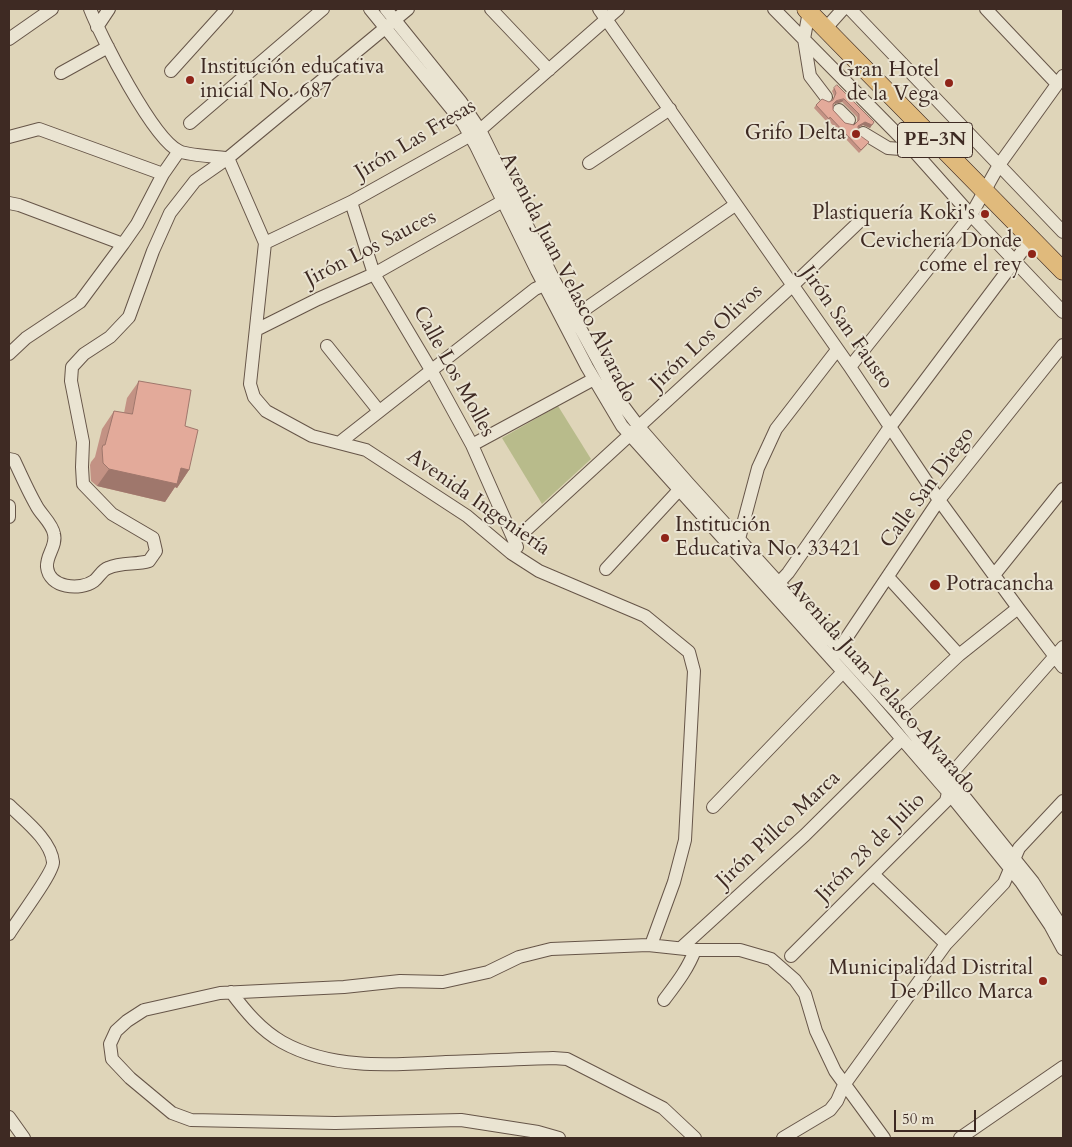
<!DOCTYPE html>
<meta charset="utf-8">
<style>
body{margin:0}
#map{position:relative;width:1072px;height:1147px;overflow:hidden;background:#dfd5b9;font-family:Cardo,serif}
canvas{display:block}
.frame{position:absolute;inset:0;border:10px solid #3e2a23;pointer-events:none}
.scale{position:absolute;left:894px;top:1110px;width:82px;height:22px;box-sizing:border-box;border:2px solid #3e2a23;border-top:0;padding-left:6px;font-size:15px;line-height:18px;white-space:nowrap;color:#3e2a23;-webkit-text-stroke:4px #eae4d2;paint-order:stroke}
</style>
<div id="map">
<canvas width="1072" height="1147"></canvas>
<div class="frame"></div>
<div class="scale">50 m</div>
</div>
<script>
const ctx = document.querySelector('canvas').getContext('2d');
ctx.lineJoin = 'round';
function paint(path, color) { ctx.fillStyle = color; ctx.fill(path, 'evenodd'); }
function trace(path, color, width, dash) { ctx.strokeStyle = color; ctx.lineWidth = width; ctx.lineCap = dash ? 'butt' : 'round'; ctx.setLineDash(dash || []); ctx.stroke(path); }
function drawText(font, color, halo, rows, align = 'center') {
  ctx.font = font + ' Cardo,serif'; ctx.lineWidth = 4; ctx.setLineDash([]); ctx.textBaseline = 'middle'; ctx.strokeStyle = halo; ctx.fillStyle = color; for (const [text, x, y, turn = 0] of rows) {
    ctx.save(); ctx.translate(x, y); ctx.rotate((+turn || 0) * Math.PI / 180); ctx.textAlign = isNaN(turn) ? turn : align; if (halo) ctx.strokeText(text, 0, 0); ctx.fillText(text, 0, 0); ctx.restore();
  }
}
const green = new Path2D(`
 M558 406 591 459 542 504 502 438Z`);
const minor = new Path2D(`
 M90 9C101 37 153 139 179 151 186 155 218 157 228 158
 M370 9 463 123 476 146 537 271 587 367 622 426 864 695 948 792 1021 882 1050 925 1063 949
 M386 9 461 102 480 130 554 280 621 403 639 427 688 483 897 713 1033 882 1063 929
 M491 9 549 70
 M599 9 850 367 939 500 1018 608 1063 667
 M774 9 913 150 971 215 1063 312
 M850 9 1063 232
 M986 9 1057 84
 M809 11 804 39 810 76 826 97
 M97 27 109 9
 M826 28 843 9
 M9 39 52 9
 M171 71 227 9
 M61 73 108 47
 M839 110 849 120
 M190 123 323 9
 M863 133 888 148 913 150 940 145
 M9 137 39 129 163 174
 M228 158 265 243 250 384 254 397 266 411 312 436 366 450 467 516 511 553 539 571 645 616 689 652 694 671 685 840 674 882 651 945
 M589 163 670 109
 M351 202 374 274 431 370 472 445 517 547
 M9 203 19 205 123 244
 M265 243 351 202 480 130 618 9
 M568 321 735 205
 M256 330 318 299 374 274 503 201
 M327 346 379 411
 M9 354 26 338 80 302 123 244 137 224 163 174 179 151
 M850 367 971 215 999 165 1063 76
 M339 443 535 289 544 285
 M472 445 594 379
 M9 459 14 460C21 475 28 491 36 505 41 515 52 523 54 534 57 546 46 555 47 567 49 588 80 591 94 581 99 577 102 570 108 568 122 562 136 565 149 561L156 551 153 538 112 514 83 484 82 467 83 442 71 381 72 367 84 354 110 337 129 317 153 251 170 213 195 181 228 158 408 9
 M9 506V517
 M739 539 758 468 776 429 837 350
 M514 541 792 286 859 222
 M606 569 679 490
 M994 575 1063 489
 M888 577 959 655
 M774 588 788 573 890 427 1032 238
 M835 655 939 500 1063 345
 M897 713 959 655 1018 608
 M9 805C23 819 51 840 53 862 54 872 16 922 9 934
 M713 807 843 672
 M873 874 946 944
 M681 948 805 835 902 739
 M791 956 946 801 953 772 1063 647
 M231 992C246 1012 261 1030 282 1042 332 1070 392 1065 446 1062 482 1061 517 1059 553 1058L567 1059 663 1108 695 1138
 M664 1000C676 984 688 969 695 950
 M9 1117 24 1138
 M538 1132 461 1120 335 1123 191 1120 172 1113 130 1078 112 1059 110 1044 116 1031 127 1021 144 1010 220 993 344 987 400 981 443 982 488 972 519 957 551 949 648 945 695 950H740L771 959 795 980 805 994 816 1031 835 1071 884 1138
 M536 1138 538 1132 559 1138
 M783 1138 830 1110 837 1101 844 1085 946 944 1004 883 1019 848 1063 801
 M960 1138 1063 1067`);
const highway = new Path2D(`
 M806 9 1063 271`);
const wall = new Path2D(`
 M834 88 874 122 870 128 863 125 858 128V134L867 145 859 153 828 120 827 122 814 108 816 105 832 101 834 96 832 91ZM842 102 857 117V122L854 125 845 123 833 110 834 104Z
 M139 381 185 426 189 470 177 488 175 487 165 502 97 486 91 481 90 465 91 462 95 457 102 429 114 411 124 413 127 398Z`);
const shadedWall = new Path2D(`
 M844 99 842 102 834 104 836 101Z
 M865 122H874L870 128 863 125 856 129 858 126Z
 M181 468 189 470 177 488 175 487 165 502 97 486 109 469Z`);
const building = new Path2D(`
 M837 85 874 122 872 125 865 122 858 126V134L869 142 861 150 830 117 829 119 816 105 822 99 829 102 833 100 836 93 834 88ZM844 99 859 114V120L854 125 845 123 833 110V104L836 101Z
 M139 381 191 390 185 426 198 430 189 470 181 468 177 484 109 469 103 463 102 448 103 445H105L114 411 132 414Z`);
const markers = [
 [190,80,5,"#8f2418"],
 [949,83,5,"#8f2418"],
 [856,134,5,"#8f2418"],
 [985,214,5,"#8f2418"],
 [1032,254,5,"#8f2418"],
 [665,538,5,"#8f2418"],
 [935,585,6,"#8f2418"],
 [1043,981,5,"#8f2418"]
];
const shields = [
 [935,140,75]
];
const shieldNames = [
 ["PE-3N",935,140]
];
const poiNames = [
 ["Institución educativa",200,68,"left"],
 ["inicial No. 687",200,92,"left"],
 ["Gran Hotel",939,71],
 ["de la Vega",939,95],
 ["Grifo Delta",846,134],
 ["Plastiquería Koki's",975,214],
 ["Cevicheria Donde",1022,242],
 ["come el rey",1022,266],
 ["Institución",675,526,"left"],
 ["Educativa No. 33421",675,550,"left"],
 ["Potracancha",946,585,"left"],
 ["Municipalidad Distrital",1033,969],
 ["De Pillco Marca",1033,993]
];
const streetNames = [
 ["Jirón Las Fresas",416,140,-31],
 ["Jirón Los Sauces",371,249,-27],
 ["Avenida Juan Velasco Alvarado",567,278,63],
 ["Jirón San Fausto",846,328,55],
 ["Jirón Los Olivos",707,338,-43],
 ["Calle Los Molles",453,372,61],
 ["Calle San Diego",928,488,-54],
 ["Avenida Ingeniería",478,503,35],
 ["Avenida Juan Velasco Alvarado",881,687,49],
 ["Jirón Pillco Marca",779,830,-43],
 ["Jirón 28 de Julio",871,848,-45]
];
paint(green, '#b8bb8b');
trace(minor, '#665548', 14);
trace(highway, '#3e2a23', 19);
trace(minor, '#eae4d2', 12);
trace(highway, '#e0ba7c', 18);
paint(wall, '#c39284');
paint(shadedWall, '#9f776c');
paint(building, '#e3aa9a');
trace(building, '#9f776c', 1);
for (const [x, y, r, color] of markers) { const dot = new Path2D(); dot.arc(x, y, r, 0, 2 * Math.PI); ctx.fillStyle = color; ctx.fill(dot); trace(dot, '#eae4d2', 2); }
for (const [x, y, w] of shields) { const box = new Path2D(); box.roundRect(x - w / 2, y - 17.5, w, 35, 4); ctx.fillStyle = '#eae4d2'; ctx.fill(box); trace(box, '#3e2a23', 1); }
drawText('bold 20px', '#3e2a23', null, shieldNames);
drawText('21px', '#3e2a23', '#eae4d2', poiNames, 'right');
drawText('21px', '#3e2a23', '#eae4d2', streetNames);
</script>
